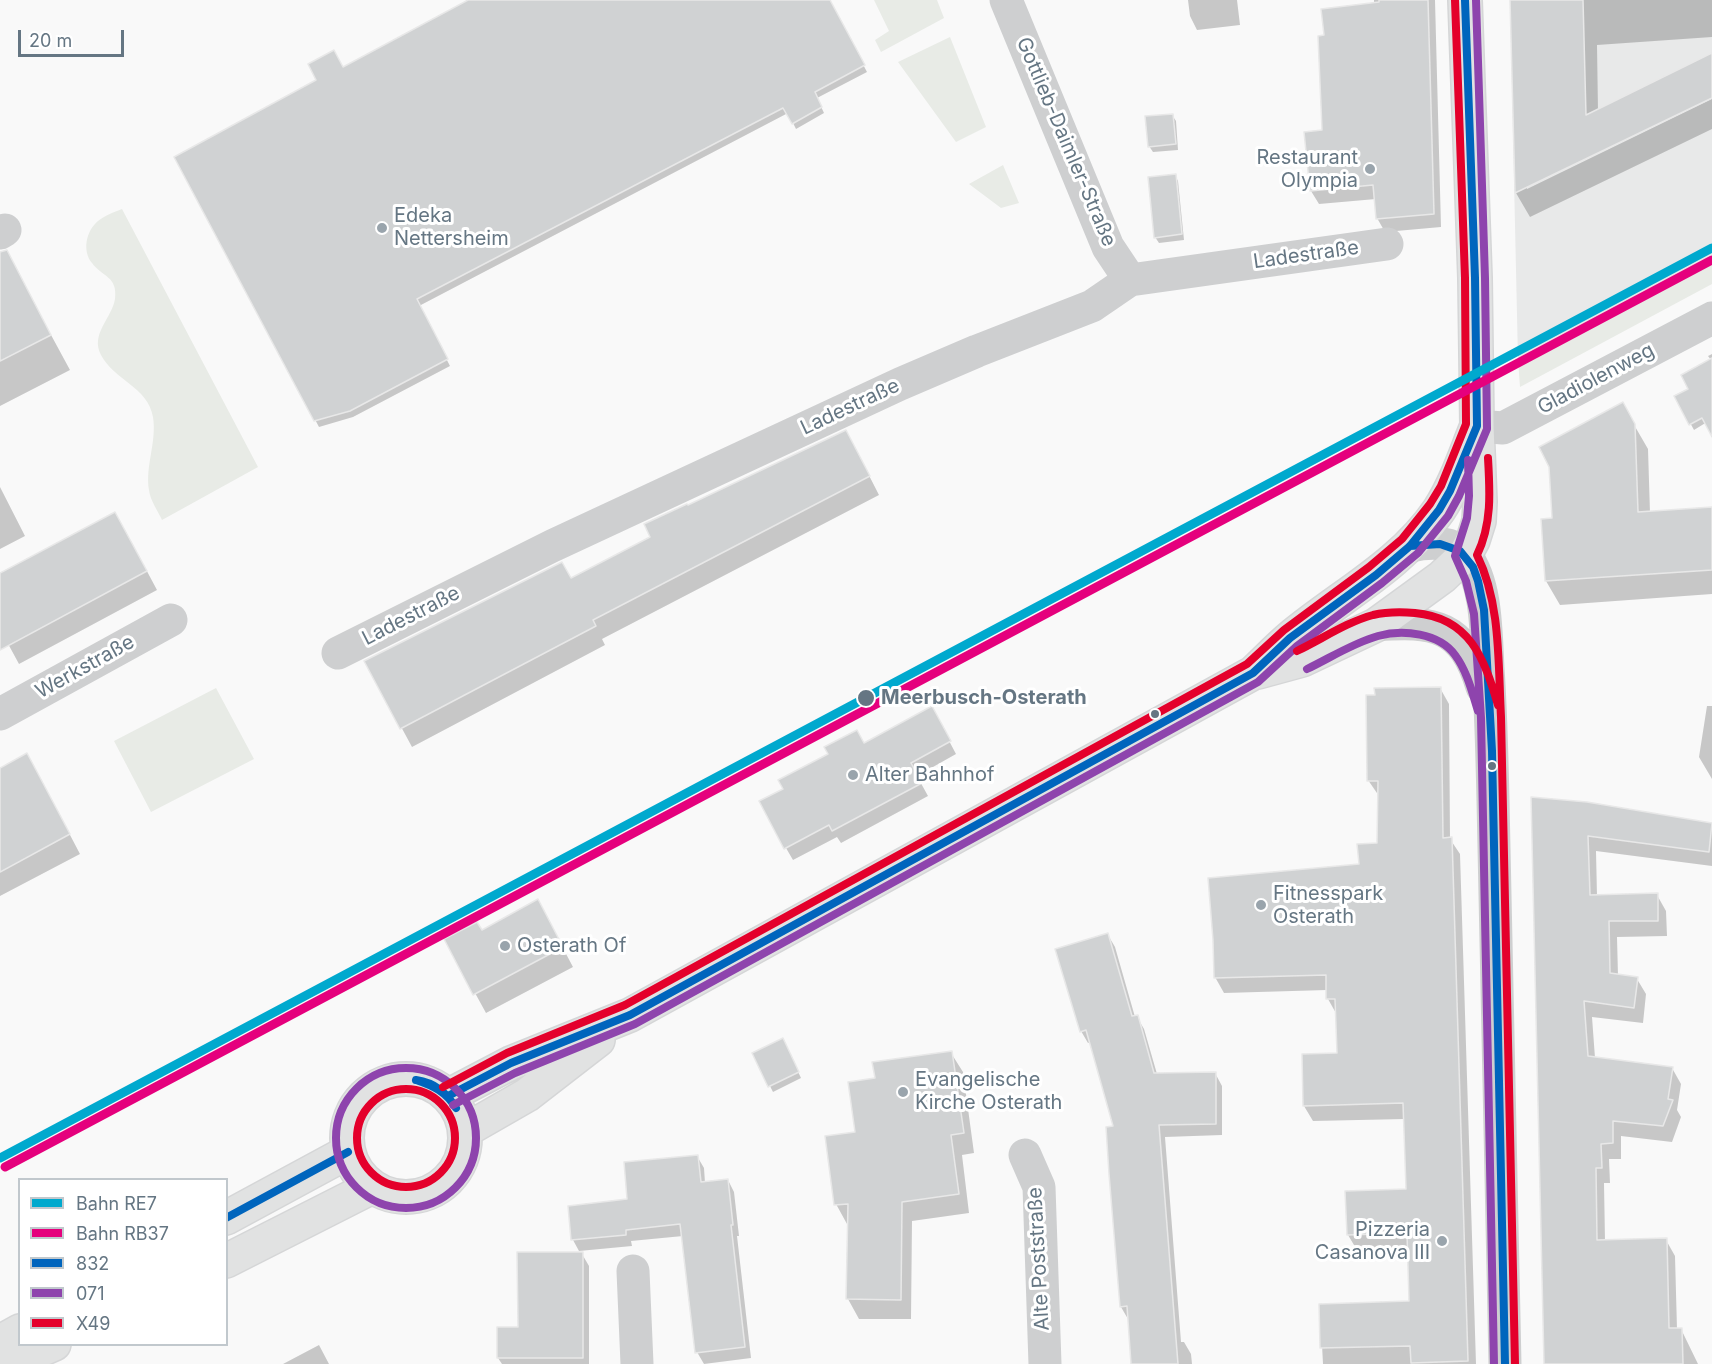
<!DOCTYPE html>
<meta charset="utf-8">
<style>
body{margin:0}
#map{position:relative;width:1712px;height:1364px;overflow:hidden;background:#f9f9f9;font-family:Inter,sans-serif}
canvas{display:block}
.legend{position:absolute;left:18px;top:1178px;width:210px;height:168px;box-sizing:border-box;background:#fff;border:2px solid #c1c8cd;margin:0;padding:8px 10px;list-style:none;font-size:18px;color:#657683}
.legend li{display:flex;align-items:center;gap:12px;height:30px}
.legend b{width:30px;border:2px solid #c1c8cd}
.scale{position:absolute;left:18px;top:30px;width:106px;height:27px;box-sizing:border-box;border:3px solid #657683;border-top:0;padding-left:8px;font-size:18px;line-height:21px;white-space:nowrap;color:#657683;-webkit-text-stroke:4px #fff;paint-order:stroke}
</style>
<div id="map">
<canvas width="1712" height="1364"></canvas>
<ul class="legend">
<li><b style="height:8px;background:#00a9ce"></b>Bahn RE7</li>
<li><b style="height:8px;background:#e5007d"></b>Bahn RB37</li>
<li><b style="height:8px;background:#0065bd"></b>832</li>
<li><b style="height:8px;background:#8e44ad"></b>071</li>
<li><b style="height:8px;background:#e4002b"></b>X49</li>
</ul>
<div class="scale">20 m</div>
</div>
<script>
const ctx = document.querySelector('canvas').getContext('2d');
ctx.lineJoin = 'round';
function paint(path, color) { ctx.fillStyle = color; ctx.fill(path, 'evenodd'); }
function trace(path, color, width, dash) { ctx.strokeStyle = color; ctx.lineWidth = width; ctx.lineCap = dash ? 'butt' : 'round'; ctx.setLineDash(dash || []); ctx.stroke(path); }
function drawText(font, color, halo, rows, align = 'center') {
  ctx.font = font + ' Inter,sans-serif'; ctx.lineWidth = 6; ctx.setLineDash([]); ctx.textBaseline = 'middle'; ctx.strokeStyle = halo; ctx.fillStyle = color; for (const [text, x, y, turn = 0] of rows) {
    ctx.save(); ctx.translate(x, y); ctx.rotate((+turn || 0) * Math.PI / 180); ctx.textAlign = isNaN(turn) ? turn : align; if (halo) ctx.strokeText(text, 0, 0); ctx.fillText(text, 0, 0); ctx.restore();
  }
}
const built = new Path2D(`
 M1510 0H1712V258L1518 360Z`);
const green = new Path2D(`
 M874 0H937L944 18 881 52 875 40 889 31Z
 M950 37 986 127 956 142 898 62Z
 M1003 165 1019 203 1001 208 969 184Z
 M122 209 258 467 162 520C158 511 150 500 149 490 145 466 157 442 153 417 148 387 114 380 101 355 90 334 112 318 115 299 118 276 102 277 92 263 82 251 86 231 98 221 104 216 114 212 122 209Z
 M1712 258V284L1520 387 1518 360Z
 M216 688 254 759 151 812 114 741Z`);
const shadow = new Path2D(`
 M471 0H829L867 72 817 98 824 113 796 129 788 113 419 306 450 366 353 417 319 427 176 158Z
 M1188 0H1237L1240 25 1197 30 1190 16Z
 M1374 0H1435L1441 227 1385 232 1377 218 1376 199 1319 204 1311 191 1323 132 1326 36 1374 4Z
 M1511 0H1712V37L1597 45 1598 111 1712 55V96L1527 186V189L1712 99V129L1530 217 1516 193Z
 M1172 115 1176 121 1178 150 1153 152 1149 146Z
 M1175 175 1178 181 1184 240 1159 243 1155 237Z
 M18 274 70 370 0 406V284Z
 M1712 354V431L1707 422 1694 430 1676 397 1690 389 1711 360 1708 356Z
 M1622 404 1648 449 1650 513 1712 509V594L1560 605 1546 581 1554 519Z
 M856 450 879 495 602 639 605 645 412 747 366 662 571 580 652 537Z
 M0 487 25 536 0 549Z
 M126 532 157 590 19 664 0 629V575Z
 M1440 688 1449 704 1450 839 1460 854 1476 1364H1323L1320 1306 1411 1303 1409 1248 1357 1250 1348 1235 1408 1191 1405 1119 1313 1121 1304 1106 1303 1055H1338L1337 1015 1328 999 1327 990 1224 993 1215 977 1360 865 1379 844V796L1368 780Z
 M1707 706H1712V779L1699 757Z
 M938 720 956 754 917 776 928 796 841 843 837 837 793 860 786 848Z
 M0 769 38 774 80 854 0 896Z
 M1587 803 1712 825V866L1596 851 1597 896 1657 895 1666 911 1667 936 1617 937 1618 976 1637 979 1646 994 1643 1023 1592 1017 1595 1058 1672 1068 1681 1084 1677 1110 1681 1117 1672 1142 1621 1136V1159H1609L1610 1183H1604L1605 1241 1666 1240 1675 1256 1677 1329H1681L1698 1364H1545Z
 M548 920 573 967 486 1013 446 940 481 932Z
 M1108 935 1115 947 1135 1017H1137L1144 1029 1157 1074 1215 1073 1222 1086V1135L1165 1137 1181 1342H1184L1191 1354 1192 1364H1133L1128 1319 1121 1307 1115 1128 1091 1042 1088 1043 1081 1031Z
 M786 1046 801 1078 773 1092 770 1086Z
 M951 1053 963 1072 974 1153 962 1155 969 1213 912 1221 911 1319H859L848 1299 849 1224H847L836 1204 856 1133 876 1079Z
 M697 1156 704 1168 705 1183 728 1180 734 1192 739 1236H737L751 1358 704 1364 697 1352 683 1236 631 1241 632 1246 579 1251 573 1240Z
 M582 1254 589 1266V1364H502L498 1358Z
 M319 1345 329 1364H283Z`);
const building = new Path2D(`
 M468 0H830L865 65 815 92 822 107 792 124 783 108 417 299 448 359 350 411 314 421 174 157 316 80 308 64 334 50 343 67Z
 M1379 0H1428L1434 214 1376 219 1373 185 1310 191 1304 132 1322 130 1318 36 1324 35 1321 9 1379 2Z
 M1510 0H1583L1586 115 1712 53V98L1515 193Z
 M1173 114 1176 144 1148 147 1145 116Z
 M1176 174 1182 234 1154 238 1148 177Z
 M7 250 51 335 0 361V252Z
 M1712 358V437L1702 418 1689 425 1674 396 1688 389 1681 375Z
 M1623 402 1635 424 1638 512 1712 507V570L1545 581 1541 519 1552 518 1549 467 1539 447Z
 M846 430 870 476 593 620 596 626 400 729 364 661 562 562 571 578 650 537 644 524 687 504 688 505Z
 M115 512 147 571 0 650V573Z
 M1441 687 1443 838 1452 837 1468 1361 1411 1363 1410 1346 1320 1348 1319 1304 1409 1301 1407 1233 1347 1235 1345 1191 1406 1189 1403 1103 1303 1106 1302 1054 1337 1053 1335 999H1326V975L1214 978 1213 940 1208 878 1359 864 1357 844 1377 843 1378 781H1367L1366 695H1375L1374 688Z
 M932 706 951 741 911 763 922 783 832 831 829 825 784 849 759 801 783 789 778 780 828 754 824 747 857 730 864 743Z
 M27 753 70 834 0 872V768Z
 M1531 797 1587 802 1712 823 1709 852 1588 836 1590 895 1658 893V921H1609L1610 973 1638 977 1634 1008 1584 1001 1588 1056 1673 1067 1668 1099 1673 1100 1663 1126 1613 1121V1143L1601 1144 1602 1168H1596L1597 1240 1667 1238 1669 1328H1682L1683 1364H1544Z
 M538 899 563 947 473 995 444 939 477 922 482 930Z
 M1108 933 1132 1016 1138 1015 1154 1073 1216 1072V1124L1159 1125 1178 1364H1131L1127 1306 1120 1307 1109 1174 1106 1127 1113 1126 1086 1030 1080 1032 1055 949Z
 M783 1038 799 1072 768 1087 752 1053Z
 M952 1051 964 1133 951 1135 959 1194 902 1202 901 1300 846 1299 848 1204 834 1205 825 1136 855 1132 848 1082 875 1078 872 1062Z
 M698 1155 701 1182 728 1179 733 1225H731L745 1347 695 1353 680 1224 626 1230V1235L571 1240 568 1206 627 1199 624 1162Z
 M517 1252H583V1358H497V1327H518Z`);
const street = new Path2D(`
 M1006 0 1108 247 1130 280
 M0 233 5 230
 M1477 426 1503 428 1712 318
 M1410 546C1428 542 1452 540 1466 556 1487 584 1486 634 1488 668 1491 712 1492 756 1493 801L1505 1364
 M1376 625C1434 621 1463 624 1482 687
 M338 653 552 546 900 384 977 351 1092 306 1130 280 1387 244
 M0 714 171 620
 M1025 1155 1039 1187 1045 1364
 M633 1271 637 1364`);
const secondary = new Path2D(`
 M1258 672 1302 660 1376 625 1442 577 1465 555 1473 540 1479 521 1480 502 1477 426 1475 278 1465 0
 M347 1138a59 59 0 1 1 118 0a59 59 0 1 1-118 0Z
 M448 1096 511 1063 630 1015 1253 673C1265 662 1277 649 1290 638 1340 596 1401 566 1439 510 1456 484 1465 455 1477 426
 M466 1130 527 1095 598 1040
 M226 1218 348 1152
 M226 1261 372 1187
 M0 1342 20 1331
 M9 1364 54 1344`);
const bus1 = new Path2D(`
 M1410 546 1440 544 1460 551 1473 567 1478 581 1484 610 1492 751 1505 1364
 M416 1080C435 1083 446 1092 456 1108
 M416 1080C434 1086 446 1092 456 1108
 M448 1096 511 1063 630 1015 1253 673 1290 638 1376 575 1410 546 1439 510 1450 491 1477 426 1475 278 1465 0
 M226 1218 348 1152`);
const bus2 = new Path2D(`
 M1468 460 1469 496 1467 518 1455 556 1466 581 1474 614 1481 718 1494 1364
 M1307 669C1330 658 1353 643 1378 636 1403 629 1439 633 1455 655 1467 671 1472 692 1478 711
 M336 1138a70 70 0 1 1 140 0a70 70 0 1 1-140 0Z
 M453 1105 515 1073 635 1024 1258 682 1297 646 1382 583 1418 553 1448 516 1459 496 1487 429 1485 278 1476 0`);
const bus3 = new Path2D(`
 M1488 458C1490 492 1492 524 1477 555 1501 604 1498 663 1501 717L1515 1364
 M1297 651C1322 639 1347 622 1373 615 1386 612 1402 612 1415 613 1470 618 1484 658 1498 705
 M443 1087 507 1053 625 1005 1247 664 1284 630 1369 567 1402 539 1430 504 1441 486 1466 424 1465 278 1455 0
 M357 1138a49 49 0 1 1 98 0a49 49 0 1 1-98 0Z`);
const rail1 = new Path2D(`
 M0 1158 1712 248`);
const rail2 = new Path2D(`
 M5 1167 1712 260`);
const markers = [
 [1370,169,6,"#99a4ac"],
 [382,228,6,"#99a4ac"],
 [866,698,9,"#657683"],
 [1155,714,5,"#657683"],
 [1492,766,5,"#657683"],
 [853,775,6,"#99a4ac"],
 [1261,905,6,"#99a4ac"],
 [505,946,6,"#99a4ac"],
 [903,1092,6,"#99a4ac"],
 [1442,1241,6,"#99a4ac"]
];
const streetNames = [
 ["Gottlieb-Daimler-Straße",1066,142,67],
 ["Ladestraße",1306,255,-8],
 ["Gladiolenweg",1596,379,-28],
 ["Ladestraße",850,407,-25],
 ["Ladestraße",411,616,-27],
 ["Werkstraße",85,667,-29],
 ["Alte Poststraße",1039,1259,-93]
];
const poiNames = [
 ["Restaurant",1358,158,"right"],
 ["Olympia",1358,181,"right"],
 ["Edeka",394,216],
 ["Nettersheim",394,239],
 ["Alter Bahnhof",865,775],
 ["Fitnesspark",1273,894],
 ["Osterath",1273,917],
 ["Osterath Of",517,946],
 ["Evangelische",915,1080],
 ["Kirche Osterath",915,1103],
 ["Pizzeria",1430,1230,"right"],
 ["Casanova III",1430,1253,"right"]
];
const stopNames = [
 ["Meerbusch-Osterath",881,698]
];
paint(built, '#e8e9e9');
paint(green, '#e8ebe6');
paint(shadow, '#0003');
paint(building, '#d0d2d3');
trace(building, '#e8e8e8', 1.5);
trace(secondary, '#d5d6d7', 36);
trace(street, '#cecfd0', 33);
trace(secondary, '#e1e2e2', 33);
trace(bus1, '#0065bd', 8);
trace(bus2, '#8e44ad', 8);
trace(bus3, '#e4002b', 8);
trace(rail1, '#00a9ce', 9);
trace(rail2, '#e5007d', 9);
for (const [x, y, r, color] of markers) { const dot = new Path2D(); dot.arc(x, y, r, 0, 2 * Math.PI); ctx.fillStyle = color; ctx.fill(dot); trace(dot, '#fff', 2); }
drawText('20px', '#657683', '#fff', streetNames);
drawText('20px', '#657683', '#fff', poiNames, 'left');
drawText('bold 20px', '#657683', '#fff', stopNames, 'left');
</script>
